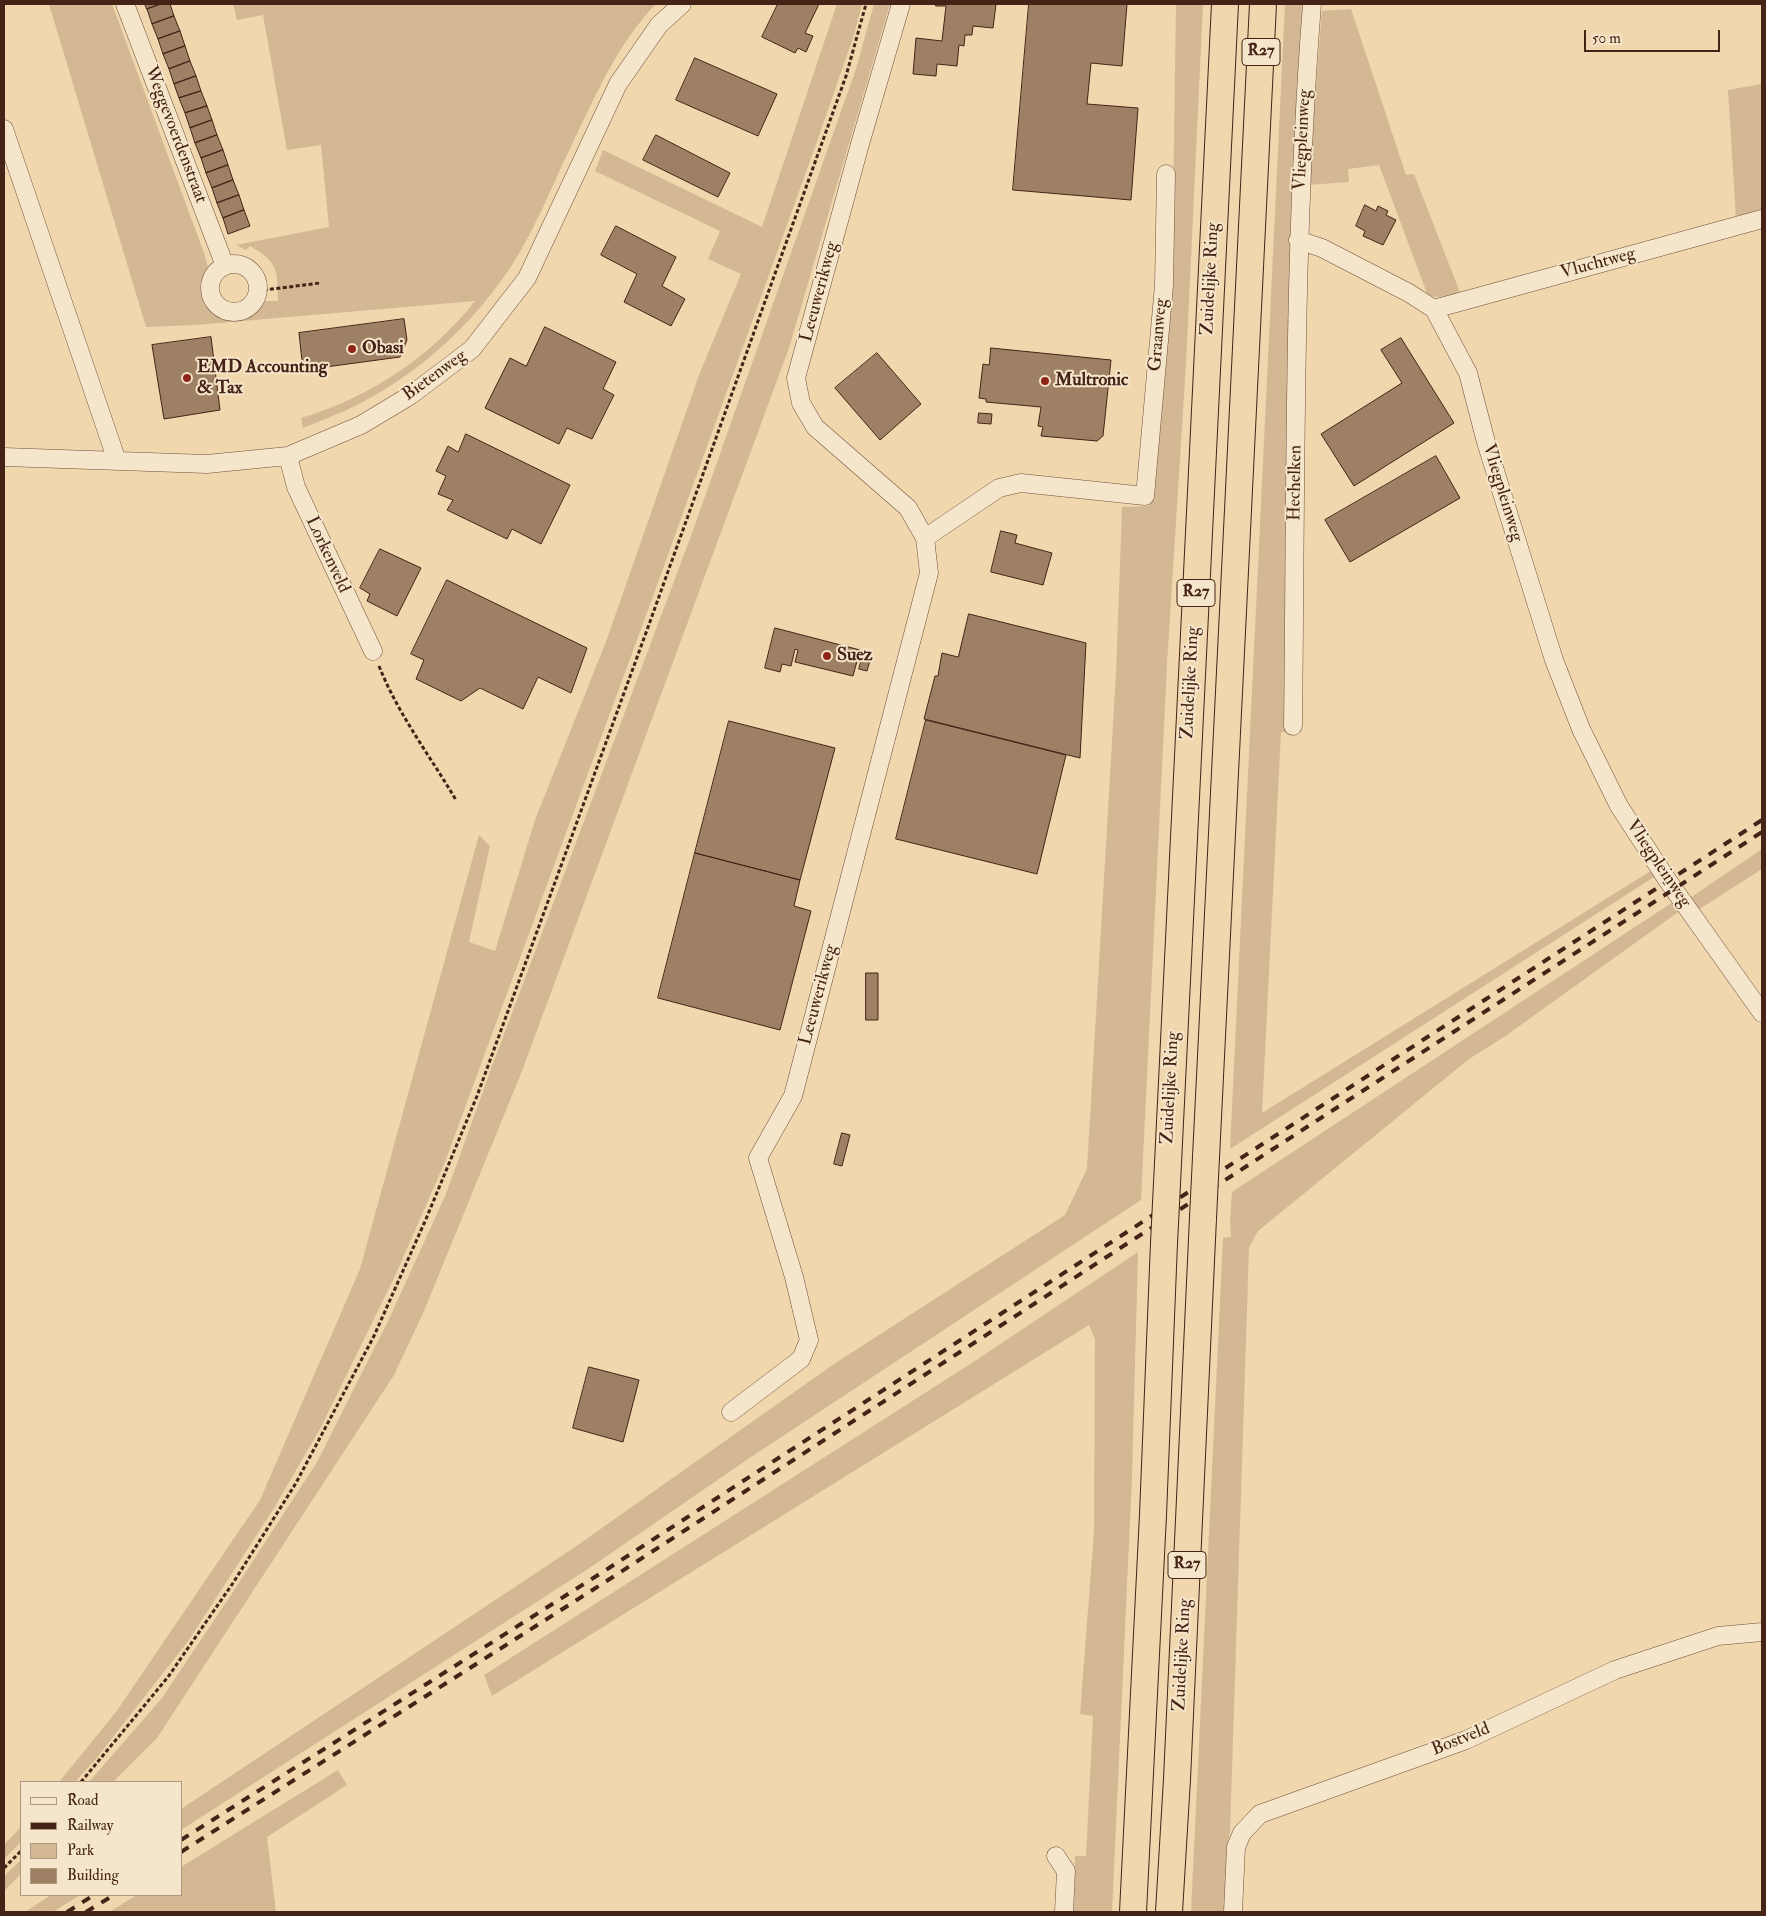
<!DOCTYPE html>
<style>
body{margin:0}
#map{position:relative;width:1766px;height:1916px;overflow:hidden;background:#f0d7ad;font-family:"IM FELL Double Pica",serif}
canvas{display:block}
.frame{position:absolute;inset:0;border:5px solid #452316;pointer-events:none}
.legend{position:absolute;left:20px;top:1781px;width:162px;height:115px;box-sizing:border-box;background:#f5e5ca;border:1px solid #af9782;margin:0;padding:6px 9px;list-style:none;font-size:15px;color:#452316}
.legend li{display:flex;align-items:center;gap:10px;height:25px}
.legend b{width:25px;border:1px solid #af9782}
.scale{position:absolute;left:1584px;top:30px;width:136px;height:22px;box-sizing:border-box;border:2px solid #452316;border-top:0;padding-left:6px;font-size:15px;line-height:18px;white-space:nowrap;color:#452316;-webkit-text-stroke:4px #f5e5ca;paint-order:stroke}
</style>
<div id="map">
<canvas width="1766" height="1916"></canvas>
<div class="frame"></div>
<ul class="legend">
<li><b style="height:6px;background:#f5e5ca"></b>Road</li>
<li><b style="height:6px;background:#452316"></b>Railway</li>
<li><b style="height:14px;background:#d3b893"></b>Park</li>
<li><b style="height:14px;background:#9e8165"></b>Building</li>
</ul>
<div class="scale">50 m</div>
</div>
<script>
const ctx = document.querySelector('canvas').getContext('2d');
ctx.lineJoin = 'round';
function paint(path, color) { ctx.fillStyle = color; ctx.fill(path, 'evenodd'); }
function trace(path, color, width, dash) { ctx.strokeStyle = color; ctx.lineWidth = width; ctx.lineCap = dash ? 'butt' : 'round'; ctx.setLineDash(dash || []); ctx.stroke(path); }
function drawText(font, color, halo, rows, align = 'center') {
  ctx.font = font + ' "IM FELL Double Pica",serif'; ctx.lineWidth = 4; ctx.setLineDash([]); ctx.textBaseline = 'middle'; ctx.strokeStyle = halo; ctx.fillStyle = color; for (const [text, x, y, turn = 0] of rows) {
    ctx.save(); ctx.translate(x, y); ctx.rotate((+turn || 0) * Math.PI / 180); ctx.textAlign = isNaN(turn) ? turn : align; if (halo) ctx.strokeText(text, 0, 0); ctx.fillText(text, 0, 0); ctx.restore();
  }
}
const green = new Path2D(`
 M49 4H112L204 253 208 267 202 282 201 295 212 312 223 316 236 319 249 316 259 307 263 301H278C278 270 278 262 250 246L246 250 236 245 329 227 321 145 287 150 263 15 237 20 233 4H656C619 42 597 92 574 140 554 181 537 226 512 265 474 323 421 372 359 404 341 413 322 420 303 428L301 418C369 398 432 356 475 301L196 325 146 327Z
 M837 4H862L854 35 814 150 648 610 445 1162 395 1276 320 1429 274 1508 189 1640 95 1760 75 1782H59L116 1712 260 1500 360 1269 479 835 490 846 469 942 495 951 535 820 607 639 699 375 741 274 708 259 720 231 595 171 603 150 762 227Z
 M874 4H890L789 348 522 1071 424 1311 394 1375 157 1738 113 1782H89L162 1698 231 1595 317 1462 390 1317 446 1194 491 1069 691 536 856 69Z
 M1176 4H1203L1186 364 1167 664 1141 1200 751 1457 588 1569 181 1830V1809L575 1547 834 1364 1065 1215 1087 1169 1116 673 1122 507 1149 506 1172 277Z
 M1285 4H1308L1296 170 1286 732H1281L1262 1113 1654 869 1657 875 1230 1149Z
 M1351 9 1406 175 1414 174 1461 295 1439 297 1428 296 1379 165 1348 169 1349 182 1308 185 1322 11Z
 M1762 84V211L1736 219 1728 90Z
 M1762 849V869L1698 910 1690 898Z
 M1676 900 1681 910 1504 1037 1469 1059 1258 1231 1249 1248 1230 1831 1227 1847 1226 1912H1191L1223 1238 1231 1237 1230 1222 1232 1192Z
 M1138 1252 1132 1477 1112 1912H1074L1075 1856H1086L1093 1716 1080 1714 1094 1532 1095 1339 1089 1325 492 1696 484 1675 978 1359Z
 M338 1770 347 1785 267 1837 276 1912H109L137 1895H181V1867Z
 M21 1827V1842L4 1859V1845Z
 M21 1860V1874L4 1891V1876Z
 M51 1895H80L53 1912H25Z`);
const building = new Path2D(`
 M145 4H161L147 9Z
 M161 4H170L174 16 152 24 147 9Z
 M778 4H819L805 33 813 36 806 52 798 48 795 53 762 37Z
 M936 4H996L993 28 973 26 972 35H965L964 46 959 45 957 66 937 64 936 76 913 74 916 38 942 41 946 6H936Z
 M1029 4H1127L1122 66 1091 63 1087 104 1138 108 1131 200 1013 190Z
 M174 16 180 31 158 39 152 24Z
 M180 31 185 46 163 54 158 39Z
 M185 46 190 61 169 69 163 54Z
 M695 58 777 94 758 136 676 100Z
 M190 61 196 76 174 84 169 69Z
 M196 76 201 91 179 98 174 84Z
 M201 91 207 106 185 113 179 98Z
 M207 106 212 120 190 128 185 113Z
 M212 120 217 135 195 143 190 128Z
 M217 135 223 150 201 158 195 143Z
 M656 135 730 173 718 197 643 160Z
 M223 150 228 165 206 173 201 158Z
 M228 165 233 180 212 188 206 173Z
 M233 180 239 195 217 203 212 188Z
 M239 195 244 210 223 218 217 203Z
 M1365 205 1376 211 1378 206 1388 211 1386 215 1396 220 1383 245 1363 236 1365 231 1356 226Z
 M244 210 250 226 228 234 223 218Z
 M616 226 676 257 662 286 685 299 671 326 624 302 637 274 601 255Z
 M404 319 407 340 400 357 303 370 299 333Z
 M545 327 616 362 603 389 614 395 592 439 567 428 559 444 485 408 510 358 526 366Z
 M211 337 220 410 164 419 152 345Z
 M1401 338 1454 423 1354 486 1321 434 1402 383 1381 350Z
 M991 348 1111 360 1103 436 1097 441 1041 436 1043 427 1038 426 1041 407 986 402V399L979 398 983 364 989 365Z
 M877 353 921 404 880 440 835 388Z
 M979 413 992 414 991 424 978 423Z
 M466 434 570 485 541 544 512 529 507 539 447 510 453 500 438 494 446 476 436 471 448 446 458 452Z
 M1436 456 1460 498 1350 562 1325 520Z
 M1001 531 1017 535 1015 543 1052 553 1043 585 991 572Z
 M380 549 421 568 397 616 367 601 370 594 360 588Z
 M447 580 587 648 571 693 538 677 523 709 480 688 461 701 416 679 424 660 411 654Z
 M969 614 1086 643 1080 758 924 719 935 676H938L942 653 958 657Z
 M775 628 860 650 853 676 795 662 798 650 795 649 791 666 782 664 780 672 765 668Z
 M863 655 871 657 867 671 859 669Z
 M926 720 1066 755 1037 874 896 839Z
 M729 721 835 748 800 880 695 853Z
 M695 853 800 880 794 906 811 911 780 1030 658 998Z
 M866 973H878V1020H866Z
 M842 1133 850 1135 842 1166 834 1164Z
 M589 1367 639 1380 623 1442 573 1428Z`);
const path = new Path2D(`
 M257 291 320 283
 M379 666C398 714 430 756 456 800
 M81 1782 168 1677 233 1583 296 1483 374 1336 426 1219 477 1096 647 630 846 76 866 4
 M4 1868 21 1851`);
const minor = new Path2D(`
 M125 4 225 266
 M4 129 117 461
 M1298 240 1322 248 1409 293 1434 309 1468 373 1486 442 1554 660 1581 729 1619 806 1668 881 1762 1013
 M210 288a24 24 0 1 1 48 0a24 24 0 1 1-48 0Z
 M1434 309 1762 219
 M288 456 296 487 373 651
 M4 457 207 464 288 456 361 425 411 395 472 349 527 278 618 84 659 25 682 4
 M925 538 999 488 1021 483 1145 496 1164 285 1166 174
 M1293 726C1296 485 1293 244 1312 4
 M731 1412 801 1359 809 1340 794 1277 758 1158 793 1096 929 573 925 538 908 508 815 427 801 403 796 378 860 144 901 4
 M1056 1856 1066 1871 1064 1912
 M1233 1912 1236 1847 1242 1833 1260 1814 1466 1740 1615 1670 1718 1636 1762 1632`);
const highway = new Path2D(`
 M1206 1157 1263 4
 M1167 1183 1225 4
 M1133 1912 1153 1515 1164 1243
 M1169 1912 1177 1779 1203 1218`);
const rail = new Path2D(`
 M181 1840 609 1568 1762 820
 M181 1852 616 1575 1762 832
 M67 1912 94 1895
 M86 1912 114 1895`);
const highwayBridge = new Path2D(`
 M1203 1218 1206 1157
 M1164 1243 1167 1183`);
const markers = [
 [352,349,5,"#8f2418"],
 [187,378,5,"#8f2418"],
 [1045,381,5,"#8f2418"],
 [827,656,5,"#8f2418"]
];
const shields = [
 [1261,52,38],
 [1196,593,38],
 [1187,1565,38]
];
const shieldNames = [
 ["R27",1261,52],
 ["R27",1196,593],
 ["R27",1187,1565]
];
const streetNames = [
 ["Weggevoerdenstraat",175,135,69],
 ["Vliegpleinweg",1303,140,-87],
 ["Vluchtweg",1598,264,-15],
 ["Zuidelijke Ring",1211,279,-87],
 ["Leeuwerikweg",820,292,-75],
 ["Graanweg",1159,335,-85],
 ["Bietenweg",435,376,-36],
 ["Hechelken",1296,483,-89],
 ["Vliegpleinweg",1502,493,73],
 ["Lorkenveld",327,555,65],
 ["Zuidelijke Ring",1191,683,-87],
 ["Vliegpleinweg",1658,864,56],
 ["Leeuwerikweg",819,995,-75],
 ["Zuidelijke Ring",1171,1088,-87],
 ["Zuidelijke Ring",1183,1655,-87],
 ["Bostveld",1461,1740,-22]
];
const poiNames = [
 ["Obasi",362,349],
 ["EMD Accounting",197,368],
 ["& Tax",197,389],
 ["Multronic",1055,381],
 ["Suez",837,656]
];
paint(green, '#d3b893');
paint(building, '#9e8165');
trace(building, '#452316', 1);
trace(minor, '#70503c', 19);
trace(highway, '#452316', 28);
trace(path, '#452316', 3, [4, 2.5]);
trace(minor, '#f5e5ca', 18);
trace(highway, '#f0d7ad', 26);
trace(rail, '#452316', 4, [9, 9]);
trace(highwayBridge, '#452316', 28, []);
trace(highwayBridge, '#f0d7ad', 26);
for (const [x, y, r, color] of markers) { const dot = new Path2D(); dot.arc(x, y, r, 0, 2 * Math.PI); ctx.fillStyle = color; ctx.fill(dot); trace(dot, '#f5e5ca', 2); }
for (const [x, y, w] of shields) { const box = new Path2D(); box.roundRect(x - w / 2, y - 13.5, w, 27, 4); ctx.fillStyle = '#f5e5ca'; ctx.fill(box); trace(box, '#452316', 1); }
drawText('bold 16px', '#452316', null, shieldNames);
drawText('18px', '#452316', '#f5e5ca', streetNames);
drawText('bold 18px', '#452316', '#f5e5ca', poiNames, 'left');
</script>
